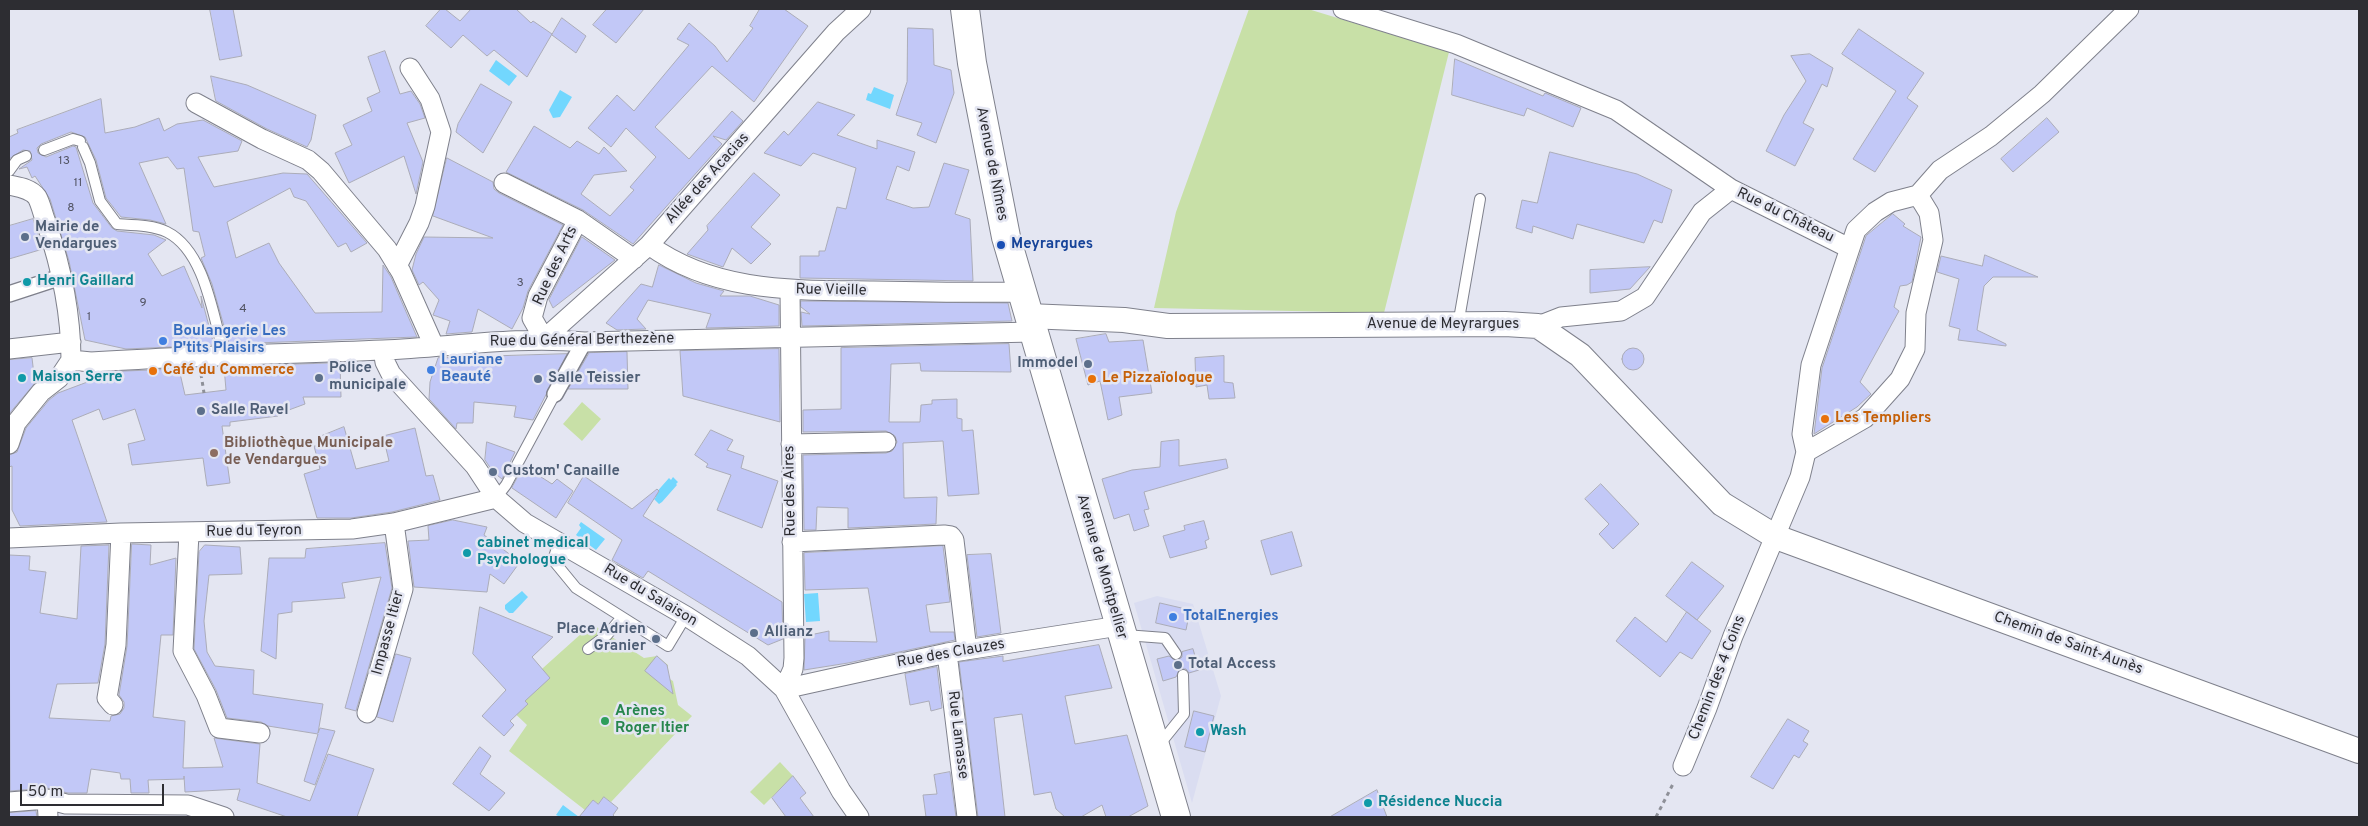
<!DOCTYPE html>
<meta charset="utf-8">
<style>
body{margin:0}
#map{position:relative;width:2368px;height:826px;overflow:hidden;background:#e4e6f2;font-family:Overpass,sans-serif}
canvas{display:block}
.frame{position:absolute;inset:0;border:10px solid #2d2d32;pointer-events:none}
.scale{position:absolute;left:20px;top:784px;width:144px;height:22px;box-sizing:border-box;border:2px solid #2d2d32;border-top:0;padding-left:6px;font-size:15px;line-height:18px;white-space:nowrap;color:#2d2d32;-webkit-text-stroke:4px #e4e6f2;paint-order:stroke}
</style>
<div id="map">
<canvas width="2368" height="826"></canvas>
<div class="frame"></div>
<div class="scale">50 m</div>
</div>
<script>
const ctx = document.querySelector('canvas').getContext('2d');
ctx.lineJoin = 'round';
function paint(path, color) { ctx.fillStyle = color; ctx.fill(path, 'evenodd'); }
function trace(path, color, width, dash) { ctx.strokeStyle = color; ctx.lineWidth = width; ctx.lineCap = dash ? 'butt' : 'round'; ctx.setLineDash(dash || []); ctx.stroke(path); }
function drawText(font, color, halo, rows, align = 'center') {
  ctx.font = font + ' Overpass,sans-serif'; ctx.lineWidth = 5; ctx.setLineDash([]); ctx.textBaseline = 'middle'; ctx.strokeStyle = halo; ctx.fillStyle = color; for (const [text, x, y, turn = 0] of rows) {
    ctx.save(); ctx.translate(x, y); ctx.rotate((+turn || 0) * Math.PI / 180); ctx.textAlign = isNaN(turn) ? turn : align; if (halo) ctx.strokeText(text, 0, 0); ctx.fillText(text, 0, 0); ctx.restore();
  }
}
const built = new Path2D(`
 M1157 596 1193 604 1221 696 1192 803 1134 603Z`);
const green = new Path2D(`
 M1249 9H1308L1449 52 1384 313 1154 308 1176 212Z
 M582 402 601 419 582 441 563 424Z
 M592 624 644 658 657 656 668 665V678L673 681 678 705 692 716 611 802 604 797 598 804 593 800 585 810 509 751 527 725 504 703Z
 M780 762 793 776 764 805 750 792Z`);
const water = new Path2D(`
 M496 60 517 76 509 86 489 71Z
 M874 87 894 95 890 109 866 100 868 93 871 94Z
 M560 90 572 97 560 117 553 118 549 110Z
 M673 477 678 482 676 484 677 485 662 502 659 504 654 499 656 497 654 495 669 478 671 480Z
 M581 522 605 539 596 550 576 535 581 528 579 525Z
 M522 591 528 597 513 613H509L505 609V605Z
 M818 593 820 621 806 622 804 594Z
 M563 805 579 817H560L556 815Z`);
const building = new Path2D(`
 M210 9H233L242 56 220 60Z
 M441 9H445L460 21 471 9H516L531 23 533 21 552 34 527 77 494 50 487 56 463 35 451 48 426 26Z
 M607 9H644L616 43 593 25Z
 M760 9H784L808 26 754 102 712 66 655 127 689 159 732 111 743 121 726 140 713 136 722 144 633 244 583 210 506 172 534 126 570 148 577 141 599 154 604 147 627 171 594 175 581 194 610 216 634 190 630 187 656 157 626 128 611 147 588 128 617 95 634 111 689 45 677 39 689 23 715 46 727 62 753 28 750 26Z
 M562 18 586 36 576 53 552 35Z
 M908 28 933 29 934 65 951 70 954 93 936 143 917 135 922 123 896 115 907 82Z
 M1859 29 1924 73 1907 98 1918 106 1875 172 1853 159 1896 91 1842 54Z
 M385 51 400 94 411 91 420 104 425 118 407 123 423 162 416 194 404 156 349 183 335 153 352 145 343 125 372 111 367 98 380 92 368 57Z
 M1810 54 1833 68 1827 87 1822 84 1803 123 1814 129 1795 166 1766 151 1784 115 1806 81 1791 56Z
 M1455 59 1543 96 1545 93 1581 108 1573 127 1527 108 1524 116 1452 95Z
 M211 76 247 85 316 115 311 140 307 147 267 129 216 101Z
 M481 84 512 102 483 153 456 132 458 124Z
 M101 99 105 133 135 127 159 118 164 131 177 124 203 120 242 141 238 151 198 157 214 187 283 173 307 174 367 243 351 252 346 243 338 247 306 201 294 197 290 188 227 222 236 258 269 243 279 263 315 313 382 312 383 265 391 277 417 337 229 344 212 284 201 258 205 256 199 232 193 231 184 168 177 169 168 157 139 163 166 224 150 220 121 217 106 198 96 160 85 137 71 132 41 144 37 148 38 153 46 157 73 146 76 147 93 203 112 228 117 231 154 235 166 240 148 254 162 276 184 266 202 308 201 296 214 345 126 349 85 340 69 261 50 199 35 176 32 178 27 167 19 169 32 160 30 151 23 150 9 159V137L18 133 17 130Z
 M818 102 855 115 837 135 877 149V140L915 152 909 171 897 166 886 199 913 208 929 207 944 163 969 170 955 214 970 219 973 281 800 278V256H819V251H825L837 207 846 209 856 168 813 153 801 166 764 153 784 131 788 135Z
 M2047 118 2059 132 2013 172 2001 159Z
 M1550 152 1637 174 1672 190 1662 223 1654 220 1644 243 1577 224 1573 239 1533 226 1532 233 1516 228 1522 200 1537 203Z
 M447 158 493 182 494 189 499 193 563 225 528 291 523 308 512 329 478 309 472 332 446 334 450 321 433 315 439 300 423 282 419 285 412 270 416 254 424 237 493 238 433 216Z
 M754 173 780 195 751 227 771 244 751 264 732 248 723 267 687 254 708 230 707 226Z
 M1893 214 1905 224 1903 226 1921 237 1912 282 1907 285 1900 286 1894 307 1899 311 1860 382 1871 394 1857 407 1814 434 1822 368 1866 236Z
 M33 219 43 249 9 259V226Z
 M582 237 615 260 553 308 549 300Z
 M1985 255 2038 277H1993L1984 286 1977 330 2006 344V346L1958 340 1960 329 1949 326 1959 279 1937 272 1941 256 1982 266Z
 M659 265 696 283 724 291 720 296H750L779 305V326L706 328 711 314 648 300 637 319 646 329 617 330 606 323 641 284 652 287Z
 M1650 267 1630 289 1590 293V270Z
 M801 301 1008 303 1012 321 802 326 801 312 810 314 801 307Z
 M1106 334 1109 342 1143 340 1152 393 1119 397 1122 415 1108 420 1100 381 1088 385 1076 339Z
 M1009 344 1011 372 921 371 920 363 891 364 889 422H920L921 405 932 404V400L957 399V418L962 419V431L973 430 979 494 948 496 943 441 903 443 904 498 937 497 936 524 848 528V508L817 507 816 530H804L803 455 886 453 892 451 897 442 895 436 886 431 803 432V410L841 409V348Z
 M1622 359a11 11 0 1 1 22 0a11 11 0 1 1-22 0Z
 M779 349 780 422 683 396 680 351Z
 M627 352 628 389H568L589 353Z
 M567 354 533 420 514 417 516 406 474 402 473 423H457L456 429 429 399 430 382 438 358Z
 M1224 356V382L1233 383 1235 398 1209 399 1207 385 1196 387 1195 358Z
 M32 358 35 383 9 414V360Z
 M340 363 341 397H303L305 404 278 414V416L230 422V426H222L230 483 207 486 203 458 132 465 128 444 145 440 135 409 103 420 99 409 72 420 107 522 20 526 12 510V466L9 467V455L17 452 26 428 49 400 58 393 106 375 124 371 179 369 185 395 226 390 224 367Z
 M344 427 356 469 389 461 383 436 415 428 426 476 433 475 440 500 392 512 351 518H317L304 474 320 469 314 446H319L317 438Z
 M711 430 733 440 727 450 744 456 741 468 778 481 762 528 717 510 731 475 706 467 708 464 695 455Z
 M1179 440V466L1226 459 1228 468 1144 492 1149 509 1144 510 1149 526 1134 531 1129 514 1114 519 1102 479 1132 470 1160 467 1161 442Z
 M487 442 515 452 502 479 493 472 485 460Z
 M524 466 552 484 557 479 573 491 556 518 512 488Z
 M584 476 632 509 657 489 659 491 643 516 782 602 783 639 768 645 648 571 643 578 612 560 622 540 568 503Z
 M1601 484 1639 524 1613 549 1599 534 1609 524 1585 499Z
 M453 520 487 527 484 535 520 562 504 584 490 574 487 592 414 587 408 541 429 540 428 526Z
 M1204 521 1209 539 1205 541 1207 548 1170 558 1163 536 1185 530 1184 526Z
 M1292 532 1302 566 1271 575 1261 541Z
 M385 543 392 588 356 711 345 708 381 577 342 583 345 598 292 602V612L278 614 276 659 261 651 269 558H305L306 549Z
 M132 544 151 545 150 565 176 558 173 635H161L153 717 185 721 183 768 223 767 214 738 260 744 257 783 310 801 328 754 374 769 357 817H287L237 800 240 789 185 792 184 776V779L148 780 149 793H131L130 779H121L120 773 91 769 87 793H68L47 788 10 791 9 555 30 556 29 570 46 572 40 613 77 619 81 546 109 545 105 644 98 683 57 684 49 718 110 721 111 716 120 714 124 708V702L119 695 127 646Z
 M205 545 240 547 242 574 209 575 204 621 207 652 215 666 254 670 253 694 323 704 318 733 320 728 335 731 315 785 304 781 318 734 268 726 261 722 227 718 216 690 194 649 199 552Z
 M943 546 950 602 926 605 930 632H954L955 640 848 663 804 670 805 636 829 631V641L877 642 868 588 805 590 804 553Z
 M991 554 1001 633 977 637 967 555Z
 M1692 562 1724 586 1697 620 1666 596Z
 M1160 603 1190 610 1186 630 1156 623Z
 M480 607 553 637 532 657 550 678 525 701 528 704 510 721 514 725 504 736 482 716 506 690 473 654Z
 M1687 612 1711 631 1692 659 1680 652 1660 677 1616 641 1635 617 1666 642Z
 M1099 645 1112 688 1065 696 1075 744 1127 735 1148 806 1128 817H1106L1102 805 1081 817H1065L1056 809 1051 792 1034 795 1022 714 994 718 1005 817H978L959 662 1003 656V661Z
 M1193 649 1199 670 1189 673 1186 669H1180L1176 677 1163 681 1157 659 1169 656 1177 661 1182 657V652Z
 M396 654 411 658 393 722 377 717Z
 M657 656 667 665 673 694 645 671Z
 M937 667 942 708 931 711 929 701 910 705 905 674Z
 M1194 711 1214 716 1205 752 1185 747Z
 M1788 719 1809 731 1803 741 1808 744 1799 758 1794 755 1773 789 1751 777Z
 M480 747 491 756 480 774 505 793 489 811 453 784Z
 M950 772 956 817H926L923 795 937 794 934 775Z
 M793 776 806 793 800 798 814 817H786L772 798Z
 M1377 790 1387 817H1330Z
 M604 797 618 808 613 815 615 817H579L593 800 598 804Z
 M36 811 37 817H9V813Z`);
const path = new Path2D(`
 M201 374 204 393
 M1656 817 1674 782`);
const service = new Path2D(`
 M83 147 90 163 100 201 117 224C133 225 153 225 167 232 205 251 213 316 224 354
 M44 150 73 139 80 141
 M9 171 17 160 26 156
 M1458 325 1480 199
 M496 498 506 485 555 394
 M559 542 553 560 576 588 668 646 686 616
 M1125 635 1165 638 1176 654
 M588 649 607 635 622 617
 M1159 745 1184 714 1183 675`);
const pedestrian = new Path2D(`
 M9 294 61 277
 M555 394 584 342`);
const minor = new Path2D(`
 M1343 9 1456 44 1616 110 1731 189
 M196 103 262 139 308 160 321 171 387 249 401 272 434 346
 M504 183 578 220 634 259
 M9 185C18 187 30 188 37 197 41 204 43 215 46 222 61 266 71 314 71 360
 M649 245C715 293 795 290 873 291 922 292 972 293 1021 292
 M397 266 419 223 425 206 441 132 430 99 410 68
 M1538 326 1561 317 1621 311 1645 297 1702 212 1731 189 1849 248
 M544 339 649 245 836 32 861 9
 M544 339 532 318 538 296 578 220
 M9 349 71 342
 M383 350 385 362 391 374 475 466 496 498 525 523 686 616 748 656 784 689 841 791 859 817
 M71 360 91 362C188 356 286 354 383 350 451 347 517 336 584 342L1033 332
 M9 444 16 423 41 392 59 378 71 360
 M791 444 886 442
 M1806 452 1802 434 1811 365 1856 230 1875 212 1891 202 1918 195 1940 170 1991 136 2042 94 2129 9
 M189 533 183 651 206 695 219 728 260 733
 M9 538 121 533 352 529 394 523 496 498
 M792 542 944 535 951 536 954 540 967 650
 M947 653 967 817
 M784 689 793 669 794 658 790 291
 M784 689 947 653 1119 626
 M113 705 107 698 116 645 121 533
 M367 713 403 589 394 523
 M1683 766 1707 708 1733 636 1800 477 1806 452 1865 418 1900 379 1915 349 1916 313 1933 240 1929 213 1918 195
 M47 799 48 817
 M9 802 47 799 66 804 188 805 224 817`);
const tertiary = new Path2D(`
 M1028 316 1124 320 1168 326 1505 324 1538 326 1580 355 1722 504 1776 537 2359 751`);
const primary = new Path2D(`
 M965 9 972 63 1006 237 1176 817`);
const markers = [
 [25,237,5,"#5c6f8a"],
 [1001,245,5,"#1a4fb4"],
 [27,282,5,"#0f9aa8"],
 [163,341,5,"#3f7fe0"],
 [1088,364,5,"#5c6f8a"],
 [431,370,5,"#3f7fe0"],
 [153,371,5,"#e8710a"],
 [22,378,5,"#0f9aa8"],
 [319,378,5,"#5c6f8a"],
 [538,379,5,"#5c6f8a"],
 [1092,379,5,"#e8710a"],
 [201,411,5,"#5c6f8a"],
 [1825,419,5,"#e8710a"],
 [214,453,5,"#8d6e63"],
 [493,472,5,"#5c6f8a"],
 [467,553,5,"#0f9aa8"],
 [1173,617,5,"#3f7fe0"],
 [754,633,5,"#5c6f8a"],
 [656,639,5,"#5c6f8a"],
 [1178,665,5,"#5c6f8a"],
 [605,721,5,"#2e9e5b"],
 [1200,732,5,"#0f9aa8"],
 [1368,803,5,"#0f9aa8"]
];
const numberNames = [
 ["13",64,162],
 ["11",78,184],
 ["8",71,209],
 ["3",520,284],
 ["9",143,304],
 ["4",243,310],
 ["1",89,318]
];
const streetNames = [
 ["Avenue de Nîmes",991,164,79],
 ["Allée des Acacias",708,179,-48],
 ["Rue du Château",1785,216,26],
 ["Rue des Arts",556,266,-65],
 ["Rue Vieille",831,291,1],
 ["Avenue de Meyrargues",1443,325],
 ["Rue du Général Berthezène",582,341,-1],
 ["Rue des Aires",791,491,-91],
 ["Rue du Teyron",254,532,-1],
 ["Avenue de Montpellier",1101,567,74],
 ["Rue du Salaison",650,596,31],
 ["Impasse Itier",389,633,-75],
 ["Chemin de Saint-Aunès",2068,644,20],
 ["Rue des Clauzes",951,654,-10],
 ["Chemin des 4 Coins",1718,678,-69],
 ["Rue Lamasse",957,735,83]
];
const serviceNames = [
 ["Mairie de",35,228],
 ["Vendargues",35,245],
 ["Immodel",1078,364,"right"],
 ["Police",329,369],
 ["municipale",329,386],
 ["Salle Teissier",548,379],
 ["Salle Ravel",211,411],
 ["Custom' Canaille",503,472],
 ["Place Adrien",646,630,"right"],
 ["Granier",646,647,"right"],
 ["Allianz",764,633],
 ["Total Access",1188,665]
];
const transitNames = [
 ["Meyrargues",1011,245]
];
const cultureNames = [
 ["Henri Gaillard",37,282],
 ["Maison Serre",32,378],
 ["cabinet medical",477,544],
 ["Psychologue",477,561],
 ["Wash",1210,732],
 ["Résidence Nuccia",1378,803]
];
const shopNames = [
 ["Boulangerie Les",173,332],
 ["P'tits Plaisirs",173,349],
 ["Lauriane",441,361],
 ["Beauté",441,378],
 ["TotalEnergies",1183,617]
];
const foodNames = [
 ["Café du Commerce",163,371],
 ["Le Pizzaïologue",1102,379],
 ["Les Templiers",1835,419]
];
const educationNames = [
 ["Bibliothèque Municipale",224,444],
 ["de Vendargues",224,461]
];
const leisureNames = [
 ["Arènes",615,712],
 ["Roger Itier",615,729]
];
paint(built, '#daddf1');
paint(green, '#c8e0a7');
paint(water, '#72d7fe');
paint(building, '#c2c8f7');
trace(building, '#abacb8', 1);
trace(service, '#7f818c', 12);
trace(pedestrian, '#7f818c', 18);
trace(minor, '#7f818c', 21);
trace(tertiary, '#7f818c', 26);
trace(primary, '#7f818c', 30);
trace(path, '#8e9098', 3, [4, 4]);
trace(service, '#fff', 10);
trace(pedestrian, '#fff', 15);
trace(minor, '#fff', 19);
trace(tertiary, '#fff', 24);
trace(primary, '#fff', 28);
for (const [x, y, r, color] of markers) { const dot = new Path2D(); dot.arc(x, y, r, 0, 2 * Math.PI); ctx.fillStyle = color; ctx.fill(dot); trace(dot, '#e4e6f2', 2); }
drawText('12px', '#525463', null, numberNames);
drawText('15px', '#2d2d32', '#e4e6f2', streetNames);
drawText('bold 15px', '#4e5e75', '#e4e6f2', serviceNames, 'left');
drawText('bold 15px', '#164399', '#e4e6f2', transitNames, 'left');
drawText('bold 15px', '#0d838f', '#e4e6f2', cultureNames, 'left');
drawText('bold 15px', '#366cbe', '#e4e6f2', shopNames, 'left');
drawText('bold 15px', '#c56008', '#e4e6f2', foodNames, 'left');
drawText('bold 15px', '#785e54', '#e4e6f2', educationNames, 'left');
drawText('bold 15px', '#27864d', '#e4e6f2', leisureNames, 'left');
</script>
